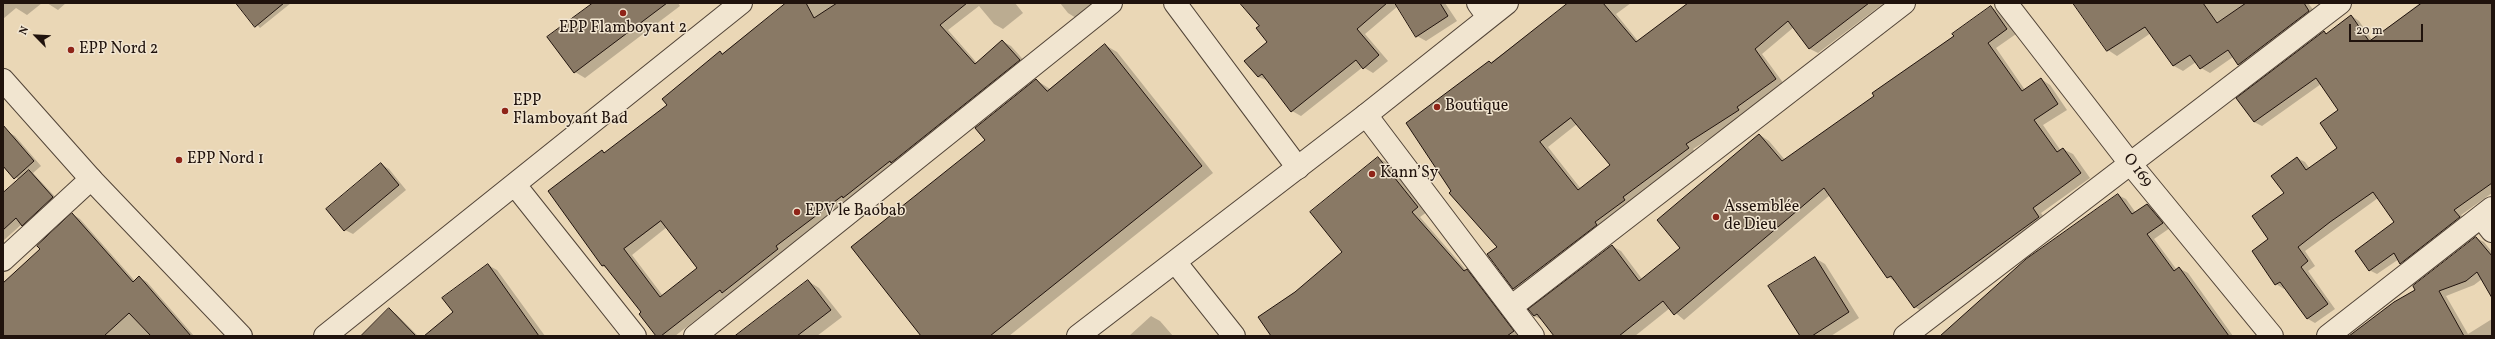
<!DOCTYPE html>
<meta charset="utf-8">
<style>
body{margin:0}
#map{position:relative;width:2495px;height:339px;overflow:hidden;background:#ead7b6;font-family:Vollkorn,serif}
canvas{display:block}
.frame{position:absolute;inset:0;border:4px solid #20130d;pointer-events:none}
.north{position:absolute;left:16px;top:16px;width:40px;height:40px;-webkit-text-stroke:3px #f1e5d0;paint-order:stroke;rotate:294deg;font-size:11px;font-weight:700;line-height:16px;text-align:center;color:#20130d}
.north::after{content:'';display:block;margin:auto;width:14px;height:18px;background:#20130d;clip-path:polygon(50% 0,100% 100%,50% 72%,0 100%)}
.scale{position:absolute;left:2349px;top:24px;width:74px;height:18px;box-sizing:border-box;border:2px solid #20130d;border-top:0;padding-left:5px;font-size:12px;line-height:14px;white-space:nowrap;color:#20130d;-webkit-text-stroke:3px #f1e5d0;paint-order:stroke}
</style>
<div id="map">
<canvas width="2495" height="339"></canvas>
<div class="frame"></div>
<div class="north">N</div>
<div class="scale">20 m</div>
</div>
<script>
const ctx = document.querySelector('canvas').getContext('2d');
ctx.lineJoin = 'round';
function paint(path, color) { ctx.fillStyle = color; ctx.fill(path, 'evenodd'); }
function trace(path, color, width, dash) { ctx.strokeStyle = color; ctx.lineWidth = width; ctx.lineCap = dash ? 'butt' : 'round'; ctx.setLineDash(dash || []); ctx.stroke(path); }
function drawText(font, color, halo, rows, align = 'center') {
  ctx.font = font + ' Vollkorn,serif'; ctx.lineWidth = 3; ctx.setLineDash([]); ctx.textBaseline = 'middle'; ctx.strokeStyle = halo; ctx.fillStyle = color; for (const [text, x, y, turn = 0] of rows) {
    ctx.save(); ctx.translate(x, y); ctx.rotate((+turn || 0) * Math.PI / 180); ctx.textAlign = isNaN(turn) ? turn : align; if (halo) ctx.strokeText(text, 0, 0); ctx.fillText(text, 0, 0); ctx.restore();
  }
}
const shadow = new Path2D(`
 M3 3H42L27 15 16 8 3 19Z
 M47 3H66L58 10Z
 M237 3H291L260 28Z
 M594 3H678L680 6 585 78 575 72Z
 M788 3H1015L1023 13 1003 29 994 24 979 6 948 30 977 63 1002 41 1011 46 1028 65 731 297 728 295 675 336H657L642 312 610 270 602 266V151L606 153 668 105 720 52 723 54ZM667 227 699 269 663 296 632 255Z
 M1060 3H1095L1076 18 1068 13Z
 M1241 3H1445L1457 21 1426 41 1417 36 1398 6 1365 34 1388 61 1373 73 1363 67 1301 116 1292 111 1269 81 1258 77 1246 61 1269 43 1261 26Z
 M1571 3H1631L1616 14 1638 41 1689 3H1884L1818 53 1810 49 1794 27 1762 54 1784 84 1744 112 1747 115 1693 149 1696 153 1523 293 1514 289 1488 255 1498 247 1453 191 1408 124ZM1577 124 1611 165 1581 189 1548 147Z
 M2074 3H2308L2318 16 2248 69 2239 64 2233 57 2210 73 2201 68 2196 62 2183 71 2174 66 2151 33 2117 56 2108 50Z
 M2420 3H2492V193L2461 215 2467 222 2409 267 2399 259 2377 274 2369 270 2396 223 2378 198 2305 251 2315 266 2308 271 2335 309 2315 323 2308 319 2286 287 2284 289 2276 284 2270 239 2297 158 2305 162 2310 169 2339 148 2340 110 2321 84 2262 126 2254 122 2324 32 2327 34 2352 16 2359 21 2372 40Z
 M1991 7 2001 13 2016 34 1996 48 2025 90 2041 79 2050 85 2067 110 2043 125 2061 151 2063 149 2073 154 2090 178 2041 213 2048 223 1924 313 1915 307 1897 283 1888 277 1830 195 1684 320 1670 308 1635 336H1557L1544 321 1534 316 1612 246 1621 251 1642 279 1682 248 1760 135 1769 141 1785 160 1875 96Z
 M1105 45 1117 52 1213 173 1009 336H923L1036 80 1050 89Z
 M8 132 15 136 41 166 33 173 60 202 30 229 22 224 3 241V195L19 180 3 165V136Z
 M1378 158 1388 163 1427 212 1420 217 1466 270 1476 276 1522 336H1273L1295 293 1343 252Z
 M381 164 389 169 406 190 353 234 345 230Z
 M2118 195 2126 199 2136 213 2147 205 2155 210 2170 228 2154 239 2177 270 2179 268 2188 273 2233 336H1941Z
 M72 214 80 219 135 281 139 277 147 282 194 336H3V284L41 249Z
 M2476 238 2484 242 2492 252V296L2482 279 2474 285 2446 296 2468 334 2492 319V336H2361Z
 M1815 258 1825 264 1859 318 1831 336H1801Z
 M488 265 497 270 545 336H427L454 312Z
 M808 281 819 288 842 317 817 336H737Z
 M389 310 396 314 417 335 379 336Z
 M1151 316 1160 321 1173 336H1129Z`);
const building = new Path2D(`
 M236 3H284L255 27Z
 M593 3H667L574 73 547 37Z
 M786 3H806L814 18 837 3H967L940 25 975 64 1002 40 1020 60 891 163 890 161 843 198 842 196 776 246 778 249 722 293 720 290 661 336H656L639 314 641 312 604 265 602 266 548 191 602 150 604 153 667 105 662 99 720 51 722 54ZM661 221 697 268 660 297 624 249Z
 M1240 3H1387L1357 29 1379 55 1363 69 1356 60 1291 112 1262 74 1258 77 1244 61 1267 42 1256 28 1259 26Z
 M1395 3H1440L1448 16 1416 37Z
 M1568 3H1603L1636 42 1688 3H1869L1809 49 1788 21 1755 49 1776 79 1737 107 1739 110 1686 144 1689 148 1623 197 1625 200 1595 222 1597 225 1513 289 1487 254 1497 247 1449 193 1451 191 1406 123 1489 61 1491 63ZM1571 118 1610 165 1578 190 1540 142Z
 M2073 3H2203L2217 23 2246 3H2304L2309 11 2238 65 2228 50 2200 69 2190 55 2173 66 2145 27 2107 51Z
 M2422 3H2492V183L2454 210 2460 217 2400 264 2394 253 2369 271 2355 251 2394 222 2373 192 2330 222 2298 247 2308 261 2301 267 2328 304 2307 319 2280 282 2275 285 2252 251 2268 239 2252 216 2284 193 2271 176 2297 157 2306 170 2337 148 2320 123 2338 110 2316 78 2254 122 2236 98 2324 31 2326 34 2351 15 2369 41Z
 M1991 6 2007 29 1988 43 2022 91 2041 78 2058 104 2034 120 2057 152 2063 148 2081 173 2033 208 2039 217 1914 308 1891 276 1887 278 1824 188 1674 315 1663 301 1619 336H1554L1537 314 1534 316 1528 309 1612 245 1639 281 1680 248 1657 220 1759 134 1782 161 1874 96 1872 93 1954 36 1952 34Z
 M1105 44 1202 166 990 336H921L851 247 985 140 975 128 1036 79 1047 91Z
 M3 125 34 161 14 179 3 166Z
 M1378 157 1418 207 1412 212 1464 271 1467 269 1514 331 1507 336H1271L1258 317 1295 292 1342 252 1310 212Z
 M381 163 399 185 344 231 326 209Z
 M29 170 53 197 22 226 16 218 3 230V193Z
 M2118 194 2132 214 2147 204 2163 223 2147 234 2174 271 2179 267 2229 336H1940L2026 259Z
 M72 213 133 282 139 276 191 336H151L129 313 104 336H3V283L40 249 37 246Z
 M2476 237 2492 256V298L2477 272 2466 281 2439 291 2464 336H2349L2394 302 2415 290 2413 286Z
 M1815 257 1849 312 1812 336H1800L1768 286Z
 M488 264 539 336H424L453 312 442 298Z
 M808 280 831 310 797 336H735Z
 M389 308 416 336H361Z`);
const minor = new Path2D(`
 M1175 3 1298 168
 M1478 3 1488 17
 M1366 115 1533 336
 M515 185 635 336
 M2481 217 2492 231
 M3 260 91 179
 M1511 307 1904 3
 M325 336 741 3
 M695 336 1111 3
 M1905 336 2340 3
 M2328 336 2492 208`);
const tertiary = new Path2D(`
 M2006 3 2129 162 2272 336
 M3 80 91 179 241 336
 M1176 263 1234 336
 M1078 336 1366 115 1507 3`);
const markers = [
 [623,13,4,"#8f2418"],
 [71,50,4,"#8f2418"],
 [1437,107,4,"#8f2418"],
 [505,111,4,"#8f2418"],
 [179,160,4,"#8f2418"],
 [1372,174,4,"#8f2418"],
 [797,212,4,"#8f2418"],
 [1716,217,4,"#8f2418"]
];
const poiNames = [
 ["EPP Flamboyant 2",623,29,"center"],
 ["EPP Nord 2",79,50],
 ["EPP",513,102],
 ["Flamboyant Bad",513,120],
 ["Boutique",1445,107],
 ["EPP Nord 1",187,160],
 ["Kann’Sy",1380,174],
 ["Assemblée",1724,208],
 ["de Dieu",1724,226],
 ["EPV le Baobab",805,212]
];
const streetNames = [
 ["O 169",2137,171,52]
];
paint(shadow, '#0003');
paint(building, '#897965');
trace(building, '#20130d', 1);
trace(minor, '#524437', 24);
trace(tertiary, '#524437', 24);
trace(minor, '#f1e5d0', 22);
trace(tertiary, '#f1e5d0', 22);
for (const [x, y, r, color] of markers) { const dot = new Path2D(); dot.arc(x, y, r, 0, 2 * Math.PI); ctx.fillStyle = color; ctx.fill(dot); trace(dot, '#f1e5d0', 1.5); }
drawText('16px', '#20130d', '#f1e5d0', poiNames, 'left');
drawText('16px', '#20130d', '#f1e5d0', streetNames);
</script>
